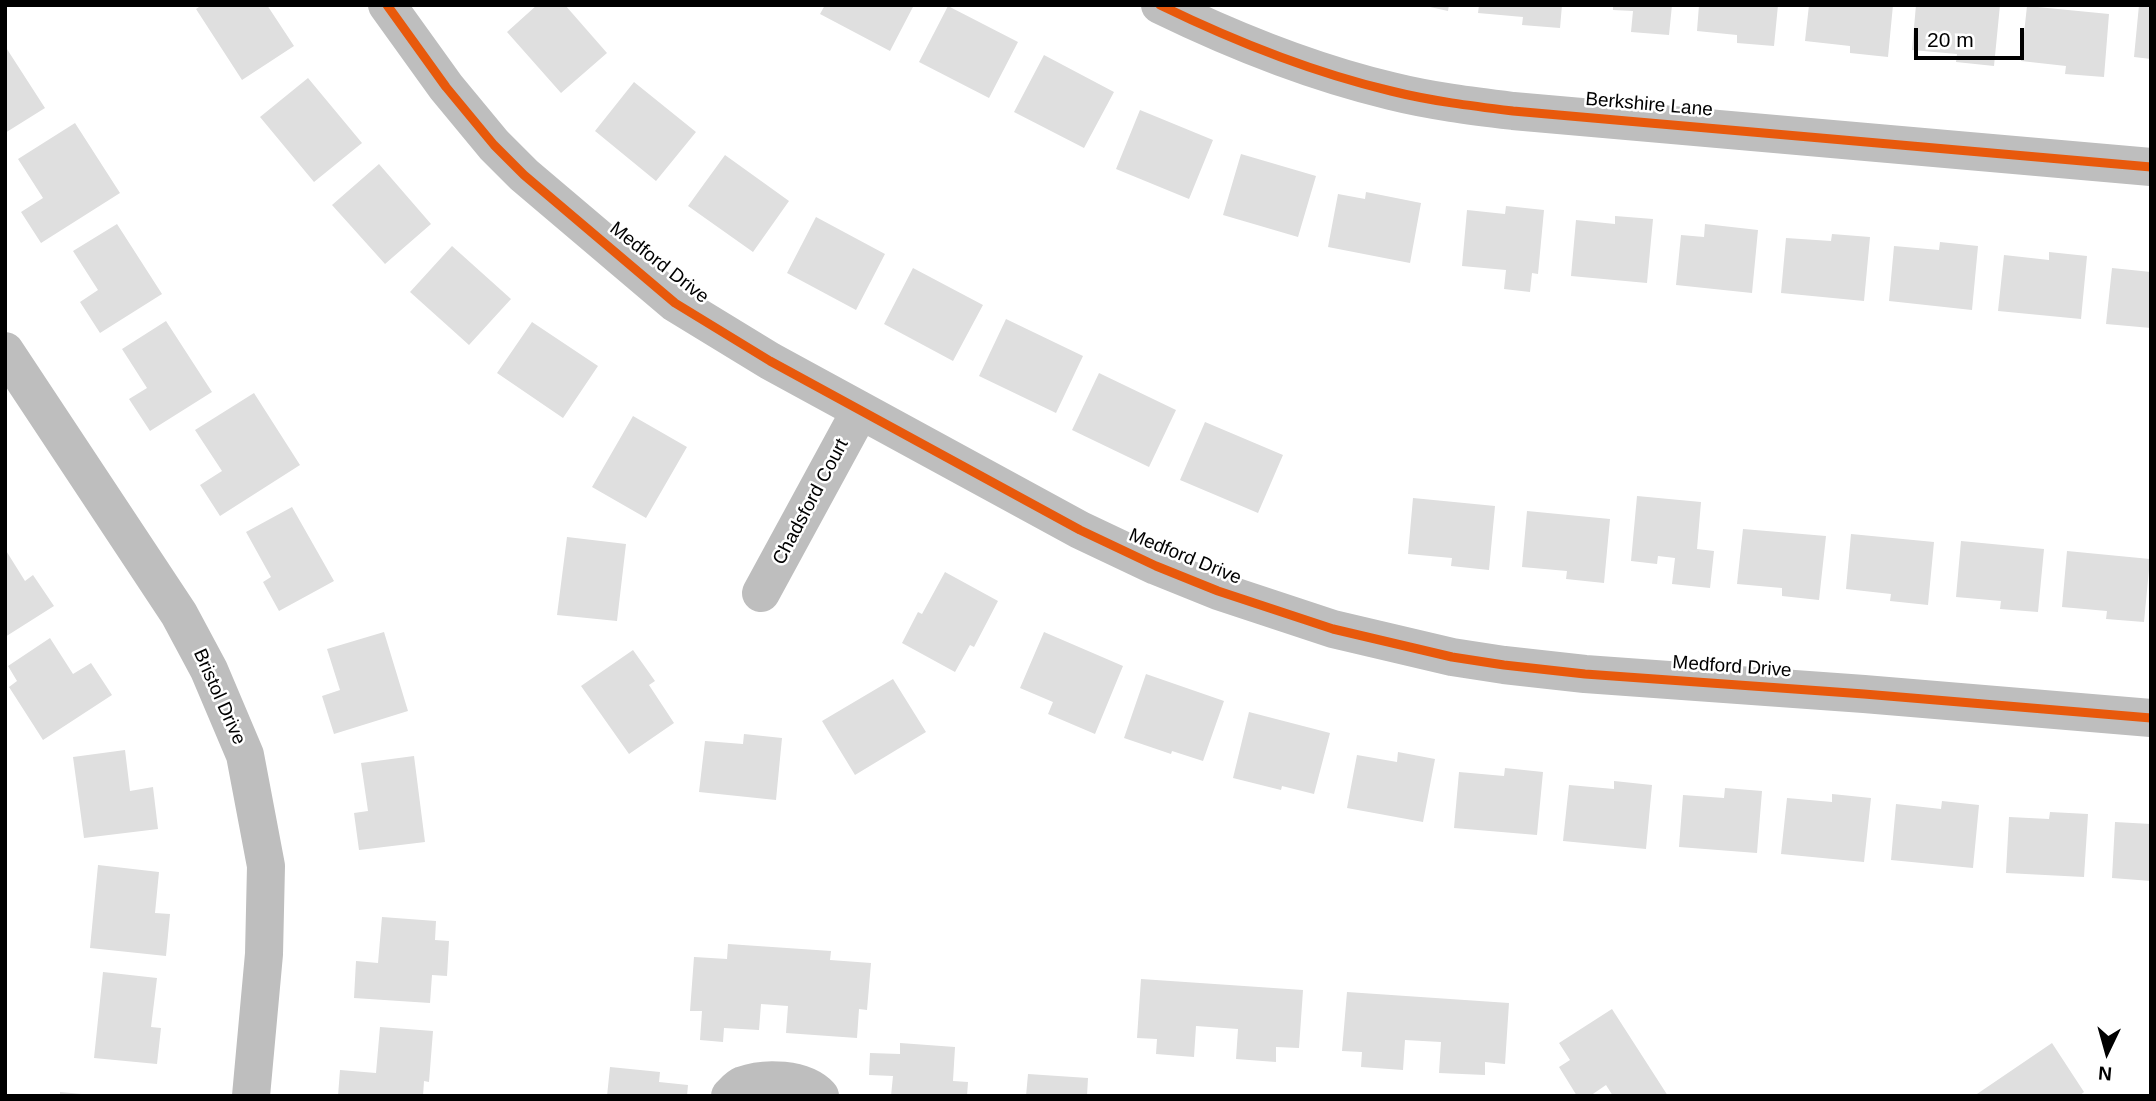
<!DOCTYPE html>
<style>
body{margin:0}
#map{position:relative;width:2156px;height:1101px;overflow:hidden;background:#fff;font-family:Arial,sans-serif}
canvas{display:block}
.frame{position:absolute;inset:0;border:7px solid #000;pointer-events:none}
.north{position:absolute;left:2072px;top:1017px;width:70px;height:70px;-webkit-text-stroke:5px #fff;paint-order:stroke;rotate:185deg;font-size:19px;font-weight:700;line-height:28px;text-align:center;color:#000}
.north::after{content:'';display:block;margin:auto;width:24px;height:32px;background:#000;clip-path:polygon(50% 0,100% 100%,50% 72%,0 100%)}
.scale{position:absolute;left:1914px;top:28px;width:110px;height:32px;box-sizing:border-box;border:4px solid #000;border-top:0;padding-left:9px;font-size:21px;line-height:24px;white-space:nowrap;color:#000;-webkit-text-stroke:5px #fff;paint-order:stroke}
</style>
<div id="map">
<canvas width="2156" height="1101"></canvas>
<div class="frame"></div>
<div class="north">N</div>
<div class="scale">20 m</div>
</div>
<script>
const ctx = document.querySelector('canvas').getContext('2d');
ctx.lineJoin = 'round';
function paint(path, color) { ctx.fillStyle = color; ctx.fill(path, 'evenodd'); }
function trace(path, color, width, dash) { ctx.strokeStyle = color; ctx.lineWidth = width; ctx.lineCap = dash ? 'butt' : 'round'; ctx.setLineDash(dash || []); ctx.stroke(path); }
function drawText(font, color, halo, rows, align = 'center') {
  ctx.font = font + ' Arial,sans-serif'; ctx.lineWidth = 5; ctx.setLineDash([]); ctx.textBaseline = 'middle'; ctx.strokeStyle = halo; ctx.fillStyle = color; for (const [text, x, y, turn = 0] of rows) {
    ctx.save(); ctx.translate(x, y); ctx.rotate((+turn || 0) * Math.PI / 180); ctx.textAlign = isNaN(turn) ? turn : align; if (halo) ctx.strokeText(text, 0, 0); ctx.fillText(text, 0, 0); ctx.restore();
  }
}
const building = new Path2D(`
 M202 5H267L294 46 242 80 196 9Z
 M537 5H565L607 53 561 93 507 32Z
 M825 5H914L890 51 820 14Z
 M1421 5H1449L1448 11Z
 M1479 5H1562L1560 28 1522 25 1523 17 1478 13Z
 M1613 5H1672L1669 35 1631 32 1633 11 1613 10Z
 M1699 5H1778L1774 46 1737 43V35L1697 31Z
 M1809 5H1893L1888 57 1850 53V46L1805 41Z
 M1916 5H2000L1994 66 1956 62 1957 54 1912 50Z
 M2139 5H2151V59L2134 57Z
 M948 6 1018 42 989 98 919 62Z
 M2027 6 2109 14 2104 77 2065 74 2066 66 2021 61Z
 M5 46 45 108 5 133Z
 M1044 55 1114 92 1084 148 1014 112Z
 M308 78 362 143 314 182 260 117Z
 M634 82 696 132 656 181 595 131Z
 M1140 110 1213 140 1189 199 1116 169Z
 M75 123 120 193 41 243 21 212 43 198 18 159Z
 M1241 154 1316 176 1298 237 1223 215Z
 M725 155 789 201 753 252 688 206Z
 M379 164 431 224 385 264 332 205Z
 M1366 192 1421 203 1410 263 1328 247 1338 194 1365 199Z
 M1506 206 1544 210 1538 274 1532 273 1530 292 1504 289 1506 270 1462 266 1467 210 1505 214Z
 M1615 216 1653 219 1647 283 1571 276 1576 220 1615 224Z
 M816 217 885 254 856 310 787 273Z
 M117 224 162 294 100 333 80 302 98 290 73 251Z
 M1705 224 1758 230 1752 293 1676 285 1681 235 1704 237Z
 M1832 234 1870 237 1864 301 1781 293 1786 238 1831 241Z
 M1940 242 1978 246 1972 310 1889 301 1894 246 1939 250Z
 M452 246 511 299 469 345 410 292Z
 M2049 252 2087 256 2081 319 1998 311 2004 255 2049 260Z
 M913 268 983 305 953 361 884 324Z
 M2112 268 2151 272V328L2106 324Z
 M1006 319 1083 356 1056 413 979 376Z
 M166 321 212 392 150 431 129 399 147 388 122 349Z
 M532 322 598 366 563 418 497 373Z
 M1099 373 1176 410 1149 467 1072 430Z
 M254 393 300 465 220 516 200 485 222 471 195 430Z
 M633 416 687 447 646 518 592 487Z
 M1205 422 1283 455 1258 513 1180 480Z
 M1637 496 1701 502 1697 549 1714 551 1710 588 1672 584 1675 558 1658 556 1657 564 1631 561Z
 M1413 498 1495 506 1489 570 1451 566 1452 558 1408 554Z
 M292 507 334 581 279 611 263 582 271 577 246 532Z
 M1527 511 1610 519 1604 583 1566 579 1567 571 1522 567Z
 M1743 529 1826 536 1819 600 1782 596V588L1737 584Z
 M1851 534 1934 542 1928 605 1890 601 1891 594 1846 589Z
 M567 537 626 544 617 621 557 615Z
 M1961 541 2044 549 2038 612 2000 609 2001 601 1956 597Z
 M5 549 25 581 33 575 54 606 5 637Z
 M2067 551 2150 559 2144 622 2106 619 2107 611 2062 607Z
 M945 572 998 601 974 647 970 645 955 672 902 643 918 612 922 614Z
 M384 632 408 711 334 734 322 696 340 690 327 649Z
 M1044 632 1123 666 1095 734 1048 714 1053 702 1020 688Z
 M50 638 73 674 91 663 112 695 43 740 9 687 17 681 8 666Z
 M633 650 655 681 649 685 674 723 629 754 581 686Z
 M1146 674 1224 701 1203 761 1172 751 1171 754 1124 738Z
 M893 679 926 732 855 775 822 721Z
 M1249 712 1330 733 1314 794 1282 786 1281 790 1233 778Z
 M744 734 782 738 776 800 699 792 705 741 743 744Z
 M125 750 130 791 153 787 158 829 84 838 73 757Z
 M1398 752 1435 759 1423 822 1347 808 1357 755 1397 762Z
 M414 756 425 842 359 850 354 813 368 811 361 763Z
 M1505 768 1543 772 1537 835 1454 828 1459 772 1504 776Z
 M1614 781 1652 785 1646 849 1563 841 1569 785 1614 789Z
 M1725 788 1762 791 1757 853 1679 847 1683 795 1724 798Z
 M1832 794 1871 798 1864 862 1781 854 1787 798 1832 802Z
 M1942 801 1979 805 1973 868 1891 860 1896 804 1941 809Z
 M2050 812 2088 814 2084 877 2006 873 2009 817 2049 819Z
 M2115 822 2151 824V881L2112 878Z
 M98 865 159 872 155 913 170 914 166 956 90 948Z
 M382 917 436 921 435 940 449 941 447 976 432 975 430 1003 354 998 356 961 378 963Z
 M728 944 831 951 830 960 871 963 867 1010 859 1009 857 1038 786 1033 788 1006 761 1004 759 1030 724 1028 723 1042 700 1040 702 1011H690L694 957 727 959Z
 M103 972 157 978 151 1027 161 1028 157 1064 94 1058Z
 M1141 979 1303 990 1299 1048 1276 1047V1062L1236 1059 1238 1029 1196 1026 1194 1057 1156 1054 1157 1039 1137 1038Z
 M1347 992 1509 1003 1505 1064 1485 1062V1075L1439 1073 1441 1042 1405 1040 1403 1070 1361 1067 1362 1052 1342 1051Z
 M1612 1009 1668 1096H1613L1606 1085 1590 1096H1577L1559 1067 1570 1060 1559 1043Z
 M380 1027 433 1031 429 1082 424 1081 423 1096H338L340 1070 376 1073Z
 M900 1043 955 1047 953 1081 968 1082 967 1096H891L893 1076 869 1075 870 1053 900 1054Z
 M2052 1043 2084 1092 2079 1096H1974Z
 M610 1067 660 1072 659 1082 688 1085 687 1096H607Z
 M1028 1074 1088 1078 1087 1096H1026Z
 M60 1092 82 1094V1096H60Z`);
const minor = new Path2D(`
 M387 5 446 87 494 145 524 175 675 303 770 361 1080 530 1156 566 1218 591 1333 629 1452 657 1504 665 1585 674 1864 694 2151 718
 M1160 5C1234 41 1311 72 1391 91 1431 101 1472 106 1513 111L2151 167
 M5 351 179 614 209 670 245 755 266 866 264 954 251 1096
 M761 593 860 411
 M730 1096C734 1092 738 1087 743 1085 765 1077 803 1078 820 1096`);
const cycleway = new Path2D(`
 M387 5 446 87 494 145 524 175 675 303 770 361 1080 530 1156 566 1218 591 1333 629 1452 657 1504 665 1585 674 1864 694 2151 718
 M1160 5C1234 41 1311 72 1391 91 1431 101 1472 106 1513 111L2151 167`);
const streetNames = [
 ["Berkshire Lane",1649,105,5],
 ["Medford Drive",659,263,38],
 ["Chadsford Court",811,502,-62],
 ["Medford Drive",1185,557,22],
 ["Medford Drive",1732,667,4],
 ["Bristol Drive",219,697,66]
];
paint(building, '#dfdfdf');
trace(minor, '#bebebe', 38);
trace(cycleway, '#e8590c', 9);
drawText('19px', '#000', '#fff', streetNames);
</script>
